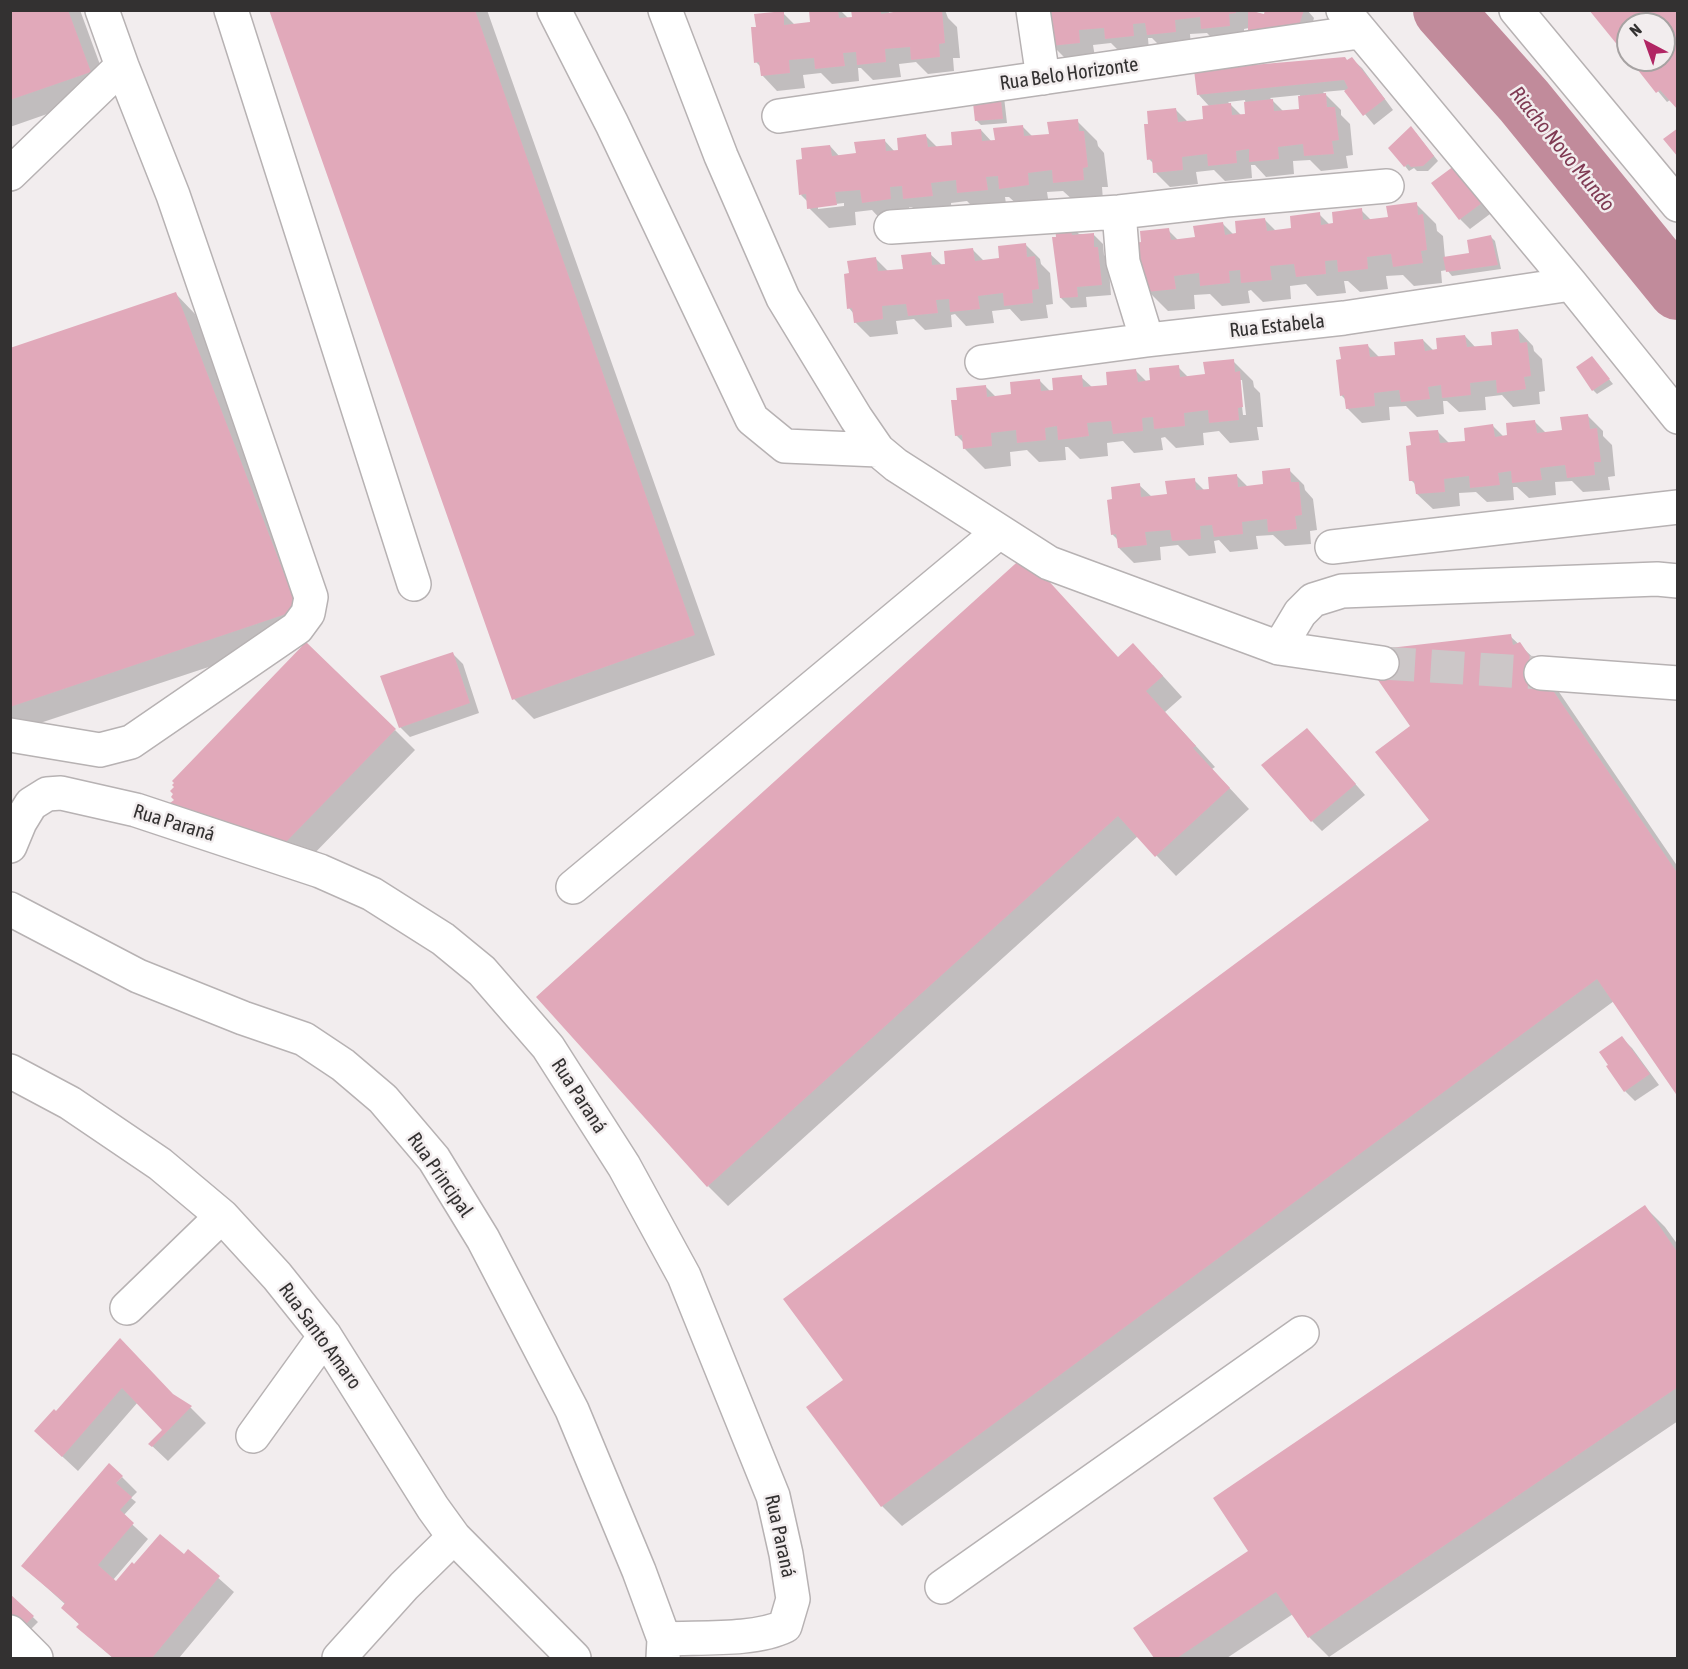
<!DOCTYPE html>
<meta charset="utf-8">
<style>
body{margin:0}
#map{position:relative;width:1688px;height:1669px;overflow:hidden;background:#f2edee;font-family:"Asap Condensed",sans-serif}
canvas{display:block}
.frame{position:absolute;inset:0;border:12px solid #333131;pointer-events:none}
.north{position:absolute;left:1616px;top:12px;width:60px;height:60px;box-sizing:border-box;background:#f2edee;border:2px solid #a6a2a2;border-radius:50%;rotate:319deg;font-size:16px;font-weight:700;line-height:24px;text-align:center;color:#333131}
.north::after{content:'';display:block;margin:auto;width:21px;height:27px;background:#b12664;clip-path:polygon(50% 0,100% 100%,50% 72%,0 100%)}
</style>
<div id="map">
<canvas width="1688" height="1669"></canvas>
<div class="frame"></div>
<div class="north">N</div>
</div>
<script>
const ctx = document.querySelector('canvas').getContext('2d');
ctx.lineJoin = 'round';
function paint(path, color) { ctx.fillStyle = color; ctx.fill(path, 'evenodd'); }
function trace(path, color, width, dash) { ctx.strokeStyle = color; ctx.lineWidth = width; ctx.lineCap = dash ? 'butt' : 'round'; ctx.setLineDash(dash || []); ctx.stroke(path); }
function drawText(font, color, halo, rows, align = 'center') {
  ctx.font = font + ' "Asap Condensed",sans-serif'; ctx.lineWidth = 5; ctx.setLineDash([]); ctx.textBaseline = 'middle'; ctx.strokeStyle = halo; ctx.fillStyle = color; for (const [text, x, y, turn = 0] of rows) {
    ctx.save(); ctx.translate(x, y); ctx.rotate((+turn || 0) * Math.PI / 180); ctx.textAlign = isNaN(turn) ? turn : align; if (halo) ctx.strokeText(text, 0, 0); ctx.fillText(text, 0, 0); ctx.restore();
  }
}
const shadow = new Path2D(`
 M10 10H80L110 92 10 127Z
 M270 10H487L715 655 534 719 514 699Z
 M810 10H840L849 19 854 18 853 10H887L891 15 908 10H945L948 18 957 27 960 58H953L954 71 928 74 916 62 899 64 901 77 873 80 861 68H858L859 81 832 84 821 73 803 75 805 88 777 91 762 75 761 67 756 62 757 28 783 13 795 25 812 24Z
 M1044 10H1248L1265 15 1307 10 1314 18 1308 39 1249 28 1244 29V41L1218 44 1207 33 1190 34 1191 47 1164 50 1152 38H1148L1149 51 1122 54 1111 43 1093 45 1095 57 1067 60 1052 45Z
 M1591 10H1678L1670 100 1667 102 1632 60H1664V24H1628V56Z
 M1352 59 1362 68 1393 110 1374 125 1345 90 1323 92 1341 110V115L1350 124 1353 155 1346 156 1348 168 1321 171 1310 160 1293 161 1294 174 1266 177 1255 165H1251L1252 178 1225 181 1214 170 1196 172 1198 184 1170 187 1155 172 1154 164 1149 159 1176 110 1188 122 1204 120 1210 107 1198 94 1348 61ZM1300 95 1301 110 1284 112 1270 98ZM1245 100 1247 115 1242 116 1228 102Z
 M1004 97 1007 123 981 125 976 120Z
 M1077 121 1097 141 1098 146 1104 153 1108 187H1102L1103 200 1075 202 1063 191 1047 192 1049 205 1021 208 1009 197H1005L1007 210 979 213 967 201 951 203 952 215 924 219 912 207H909L910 219 883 222 872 210 855 212 856 225 829 228 809 208 808 202 801 195 830 146 840 157 857 155 884 140 895 152 926 136 937 147 954 146 981 130 992 142 996 141 1022 126 1033 137 1051 135ZM844 203V206L818 209V206Z
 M1416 133 1438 161 1428 171H1417L1414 168 1409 171 1405 166Z
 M1464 178 1490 214 1470 229 1460 219Z
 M1416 204 1436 224 1437 231 1443 236 1445 258 1471 254 1491 237 1495 241 1501 269 1452 276 1447 270 1441 271 1442 283 1414 286 1403 275 1386 276 1388 289 1360 292 1348 281H1344L1346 293 1317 296 1306 284 1290 286 1291 299 1263 302 1251 290 1248 291 1250 303 1222 306 1210 294 1194 295 1195 309 1168 311 1148 291 1168 230 1179 241 1196 239 1223 224 1234 235 1265 220 1276 231 1292 229 1319 214 1330 225 1361 210 1372 221 1389 219Z
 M1069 224 1079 234H1093L1103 244 1104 255 1108 259 1111 295 1086 297 1087 307 1071 308 1061 298 1058 238Z
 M1025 244 1040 259 1041 264 1050 273 1053 304 1046 305 1048 318 1021 321 1010 309 992 311 994 323 966 326 955 314 951 315 952 327 925 330 914 319 896 321 898 334 870 337 855 322 854 314 849 308 876 259 888 271 905 270 930 254 942 265H947L973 250 984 261 1001 260Z
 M175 293 195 314 317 631 10 733V349Z
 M1518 330 1533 346 1534 351 1542 359 1545 391 1539 392 1540 404 1513 407 1502 395 1485 397 1486 410 1459 412 1447 401H1443L1444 414 1417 417 1406 406 1389 407 1390 420 1362 423 1347 408 1346 400 1341 395 1368 346 1380 358 1397 356 1423 340 1434 351 1465 336 1476 348 1493 346Z
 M1592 358 1613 384 1597 394 1593 390Z
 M1233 361 1253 381 1254 387 1260 393 1263 427H1257L1259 440 1230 443 1219 431 1203 433 1204 445 1176 448 1165 437 1161 438 1163 450 1134 453 1123 441 1107 443 1108 456 1080 459 1068 447H1065L1066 460 1039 462 1027 450 1010 452 1011 466 985 469 964 448V443L956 435 959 401 985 386 996 397 1012 396 1040 381 1051 392 1081 377 1093 388 1109 386 1136 371 1147 382 1178 367 1188 377 1206 376ZM1239 380H1242L1246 415H1243Z
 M1588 416 1603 431V436L1612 445 1615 476 1608 477 1610 490 1583 492 1572 481 1555 482 1556 495 1529 498 1517 487H1513L1514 500 1487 502 1476 492 1459 493 1460 506 1433 509 1417 494V486L1411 480 1438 432 1450 444 1467 442 1493 426 1504 437 1535 422 1546 433 1563 431Z
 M1289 470 1304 485 1305 490 1313 499 1317 530 1310 531 1311 544 1285 546 1273 535 1256 536 1258 549 1230 552 1219 540 1214 541 1216 553 1189 556 1178 545 1160 547 1161 560 1134 563 1119 548 1118 540 1112 534 1139 485 1152 497 1168 496 1194 480 1205 491 1236 475 1248 487 1265 485Z
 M1510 636 1540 664 1678 867V1094L1614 1001 902 1526 882 1506 845 1380 1431 821 1377 752 1412 726Z
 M453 654 463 664 479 713 410 737 400 727Z
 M1119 659 1153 665 1182 697 1165 712 1215 767 1212 769 1249 809 1176 876 1138 836 728 1206 708 1186Z
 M395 730 415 750 307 861 233 844Z
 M1317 740 1365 795 1322 831 1312 821Z
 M1622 1038 1632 1048 1659 1085 1635 1101 1625 1091 1608 1066Z
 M1645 1207 1665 1227 1678 1245V1421L1329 1657 1309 1637 1293 1614 1227 1658H1155L1135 1629 1250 1551Z
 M135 1355 174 1397 191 1408 206 1423 168 1461 150 1444 164 1430 138 1402 78 1471 51 1446 56 1413Z
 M122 1477 137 1492 131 1498 136 1502 123 1516 148 1539 113 1580 117 1583 184 1556 188 1551 234 1592 179 1658H113L78 1627 80 1625 63 1608 66 1605 23 1566Z
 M11 1596 38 1622 29 1631Z`);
const river = new Path2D(`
 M1443 10 1524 101 1678 290`);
const building = new Path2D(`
 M10 10H68L91 72 10 100Z
 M269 10H475L695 635 512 700Z
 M809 10H838L839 18 852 17 851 10H881V14L906 10H942L945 43 939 44 940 57 911 60 910 47 885 49 886 62 857 65 856 52 843 53 845 66 815 69 814 58 789 60 790 73 761 76 759 62 754 63 751 27H756L754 14 784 11V25L810 22Z
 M1042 10H1236V13L1229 14 1230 26 1201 29 1200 17 1175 20 1176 32 1147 35 1145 23 1133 24 1134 36 1105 39 1104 28 1079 30 1080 43 1050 46Z
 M1248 10 1264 14 1265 10H1304L1298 29 1248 35Z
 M1589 10H1678V110L1660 90 1656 93 1630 60H1664V24H1628V58Z
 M1345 57 1347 60 1352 57 1385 99 1363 116 1344 91 1348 88 1344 80 1197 95 1194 70Z
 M1000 91 1003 119 975 121 972 94Z
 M1326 93 1327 107H1335L1339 140 1332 141 1334 154 1304 156 1303 144 1278 147 1279 159 1249 162V149L1236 151 1237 163 1208 166 1207 154 1182 157 1183 170 1153 173 1152 159 1147 160 1144 124H1148L1147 111 1176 108 1178 122 1203 119 1202 106 1231 103 1232 115 1245 114 1244 102 1273 99 1274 111 1299 109 1298 96Z
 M1078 119 1079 131H1084L1088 167 1083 168 1084 180 1053 183 1052 170 1028 173 1029 185 999 189 998 176 986 177 988 190 957 193 956 180 931 183 933 196 903 199 902 186 890 187 891 199 862 203 860 190 835 192 837 205 807 209 806 194 799 195 796 160 802 159 801 148 830 145 832 156 856 153 854 142 885 139 886 151 898 150 897 138 926 134 928 147 952 145 951 132 981 129 982 141 995 140 993 128 1023 125 1024 136 1049 134 1047 122Z
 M1411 126 1434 156 1423 166 1411 167 1408 164 1404 167 1388 148Z
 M1678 128V157L1663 139Z
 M1454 166 1482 203 1459 220 1431 183Z
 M1417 202 1418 215 1423 214 1427 250 1421 251 1423 263 1393 267 1391 254 1367 257 1368 269 1338 272 1337 260 1325 261 1326 274 1296 277 1294 264 1270 266 1272 280 1241 283 1240 270 1229 271 1230 283 1200 286 1199 273 1174 276 1176 289 1146 292 1135 243 1141 242 1140 231 1169 228 1171 240 1195 237 1193 226 1223 222 1225 235 1236 233 1235 221 1265 218 1267 231 1291 228 1290 216 1320 212 1321 225 1333 223 1332 212 1362 208 1363 220 1388 217 1386 206Z
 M1070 223 1072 235 1094 233V247H1098L1102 285 1077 287 1078 297 1060 298 1052 237H1056L1055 225Z
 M1491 235 1498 265 1446 272 1443 257 1469 253 1467 240Z
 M1026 243 1027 257 1035 256 1039 289 1032 290 1033 303 1004 306 1003 293 978 296 980 309 950 312 949 299 936 300 938 313 908 316 906 304 882 306 883 319 854 323 852 308 847 309 844 274 849 273 847 261 876 257 878 271 903 269 901 255 931 252 932 265 945 264 944 251 973 248 975 261 999 258 998 246Z
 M176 292 298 610 10 707V348Z
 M1518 329 1520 343 1527 342 1531 376 1524 377 1526 389 1497 393 1496 380 1470 383 1471 395 1442 398 1441 385 1428 387 1430 399 1401 402 1399 390 1374 393 1375 406 1346 409 1344 395 1340 396 1336 360 1341 359 1339 347 1368 344 1370 357 1395 355 1394 342 1423 339 1425 351 1437 349 1436 338 1465 335 1467 347 1492 345 1491 332Z
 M1592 356 1610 379 1592 391 1576 367Z
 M1234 359 1235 372 1240 371 1243 407 1238 408 1239 420 1209 423 1208 410 1184 413 1185 426 1154 429 1153 417 1142 418 1143 431 1113 434 1111 421 1087 423 1089 436 1058 440 1057 426 1045 428 1046 440 1017 443 1016 430 991 433 992 446 963 449 962 435 955 436 951 400H957L956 388 986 385 987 397 1011 394 1010 382 1040 379 1041 391 1053 390 1052 378 1082 375 1083 387 1107 385 1106 372 1136 369 1138 382 1150 380 1149 368 1179 365 1180 377 1205 374 1203 362Z
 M1588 414 1590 429 1597 428 1601 462H1594L1595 475 1567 478 1565 465 1540 468 1542 480 1512 483 1511 471 1498 473 1500 485 1470 488 1469 476 1444 479 1445 492 1416 494 1414 481H1409L1406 446 1411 445 1409 432 1438 430 1440 443 1465 441 1464 428 1493 424 1495 437 1507 435 1506 423 1535 420 1537 433 1562 430 1560 417Z
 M1290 468 1291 482H1299L1302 515 1295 516 1297 529 1268 532 1267 519 1242 522 1243 534 1214 537 1212 525 1200 526 1201 539 1172 541 1170 530 1145 532 1147 545 1118 548 1116 534 1111 535 1107 500 1112 499 1111 487 1140 483 1141 497 1167 494 1165 481 1195 478 1196 490 1209 489 1208 477 1237 474 1238 487 1263 484 1262 471Z
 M1025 555 1118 657 1133 643 1163 676 1146 691 1196 746 1193 748 1230 788 1155 857 1118 816 707 1187 536 997Z
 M1511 634 1513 645 1520 642 1678 874V1097L1597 979 881 1507 806 1407 843 1380 783 1299 1429 820 1375 752 1410 726 1371 670 1381 649Z
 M306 642 396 729 286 842 284 841 281 844 275 838 273 842 185 817 170 803 174 800 171 797 173 794 170 791 174 787 172 785 174 783 172 781Z
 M453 652 470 703 399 728 380 676Z
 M1307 728 1356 784 1311 822 1261 765Z
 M1622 1036 1650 1074 1624 1092 1606 1066 1608 1065 1599 1052Z
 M1645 1205 1678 1253V1387L1308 1638 1276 1592 1177 1658H1154L1133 1628 1248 1551 1213 1498Z
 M120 1338 173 1394 192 1406 152 1447 148 1444 162 1430 122 1388 62 1457 34 1431 54 1409 56 1411Z
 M109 1463 123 1476 116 1483 132 1497 120 1510 134 1523 98 1565 116 1581 132 1562 134 1564 160 1534 184 1554 188 1549 220 1576 152 1658H113L76 1627 79 1624 61 1608 65 1603 21 1566Z
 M10 1594 34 1616 23 1627 10 1615Z`);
const minorTunnel = new Path2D(`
 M1382 663 1541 673`);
const minor = new Path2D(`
 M231 10 414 584
 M554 10 612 124 752 419 785 446 878 450
 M665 10 721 156 783 298 856 418 878 450 896 465 1049 563 1279 648 1382 663
 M1033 10 1043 78
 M1343 10 1571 284 1678 417
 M1516 10 1678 205
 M779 116 1359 32
 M10 174 122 66
 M1119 212 1123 262 1147 340
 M891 227 1119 212 1226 200 1387 186
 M982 362 1147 340 1344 318 1571 284
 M1332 547 1678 507
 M1279 648 1300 613 1313 600 1342 591 1657 579 1678 581
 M1541 673 1678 683
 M10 735 100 750 131 742 297 628 308 613 311 597 173 195 122 66 102 10
 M10 846 20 822 31 804 47 794 61 793 136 810 320 871 372 894 443 939 482 971 548 1047 624 1166 684 1276 773 1496 786 1554 793 1599 785 1626C755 1641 699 1637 664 1639
 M573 887 999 532
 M10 909 138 976 243 1018 304 1039 343 1065 383 1099 434 1159 483 1239 572 1410 639 1571 664 1639 663 1658
 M10 1071 70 1103 160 1164 222 1216 277 1276 325 1336 433 1508 454 1537 574 1658
 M127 1308 222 1216
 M253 1436 325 1336
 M942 1587 1302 1333
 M10 1632 36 1658
 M339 1658 404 1586 454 1537`);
const streetNames = [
 ["Rua Belo Horizonte",1069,74,-8],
 ["Rua Estabela",1277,326,-6],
 ["Rua Paraná",174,823,17],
 ["Rua Paraná",579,1096,57],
 ["Rua Principal",440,1175,55],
 ["Rua Santo Amaro",320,1336,54],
 ["Rua Paraná",780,1536,78]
];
const waterNames = [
 ["Riacho Novo Mundo",1562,149,51]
];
paint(shadow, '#0003');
trace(river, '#c18b9b', 60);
paint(building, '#e1a9ba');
trace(minorTunnel, '#ccc7c8', 33, [33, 16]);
trace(minor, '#b7b2b3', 36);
trace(minor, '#fff', 33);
drawText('20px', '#333131', '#f2edee', streetNames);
drawText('italic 21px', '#7f3a53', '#f2edee', waterNames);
</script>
